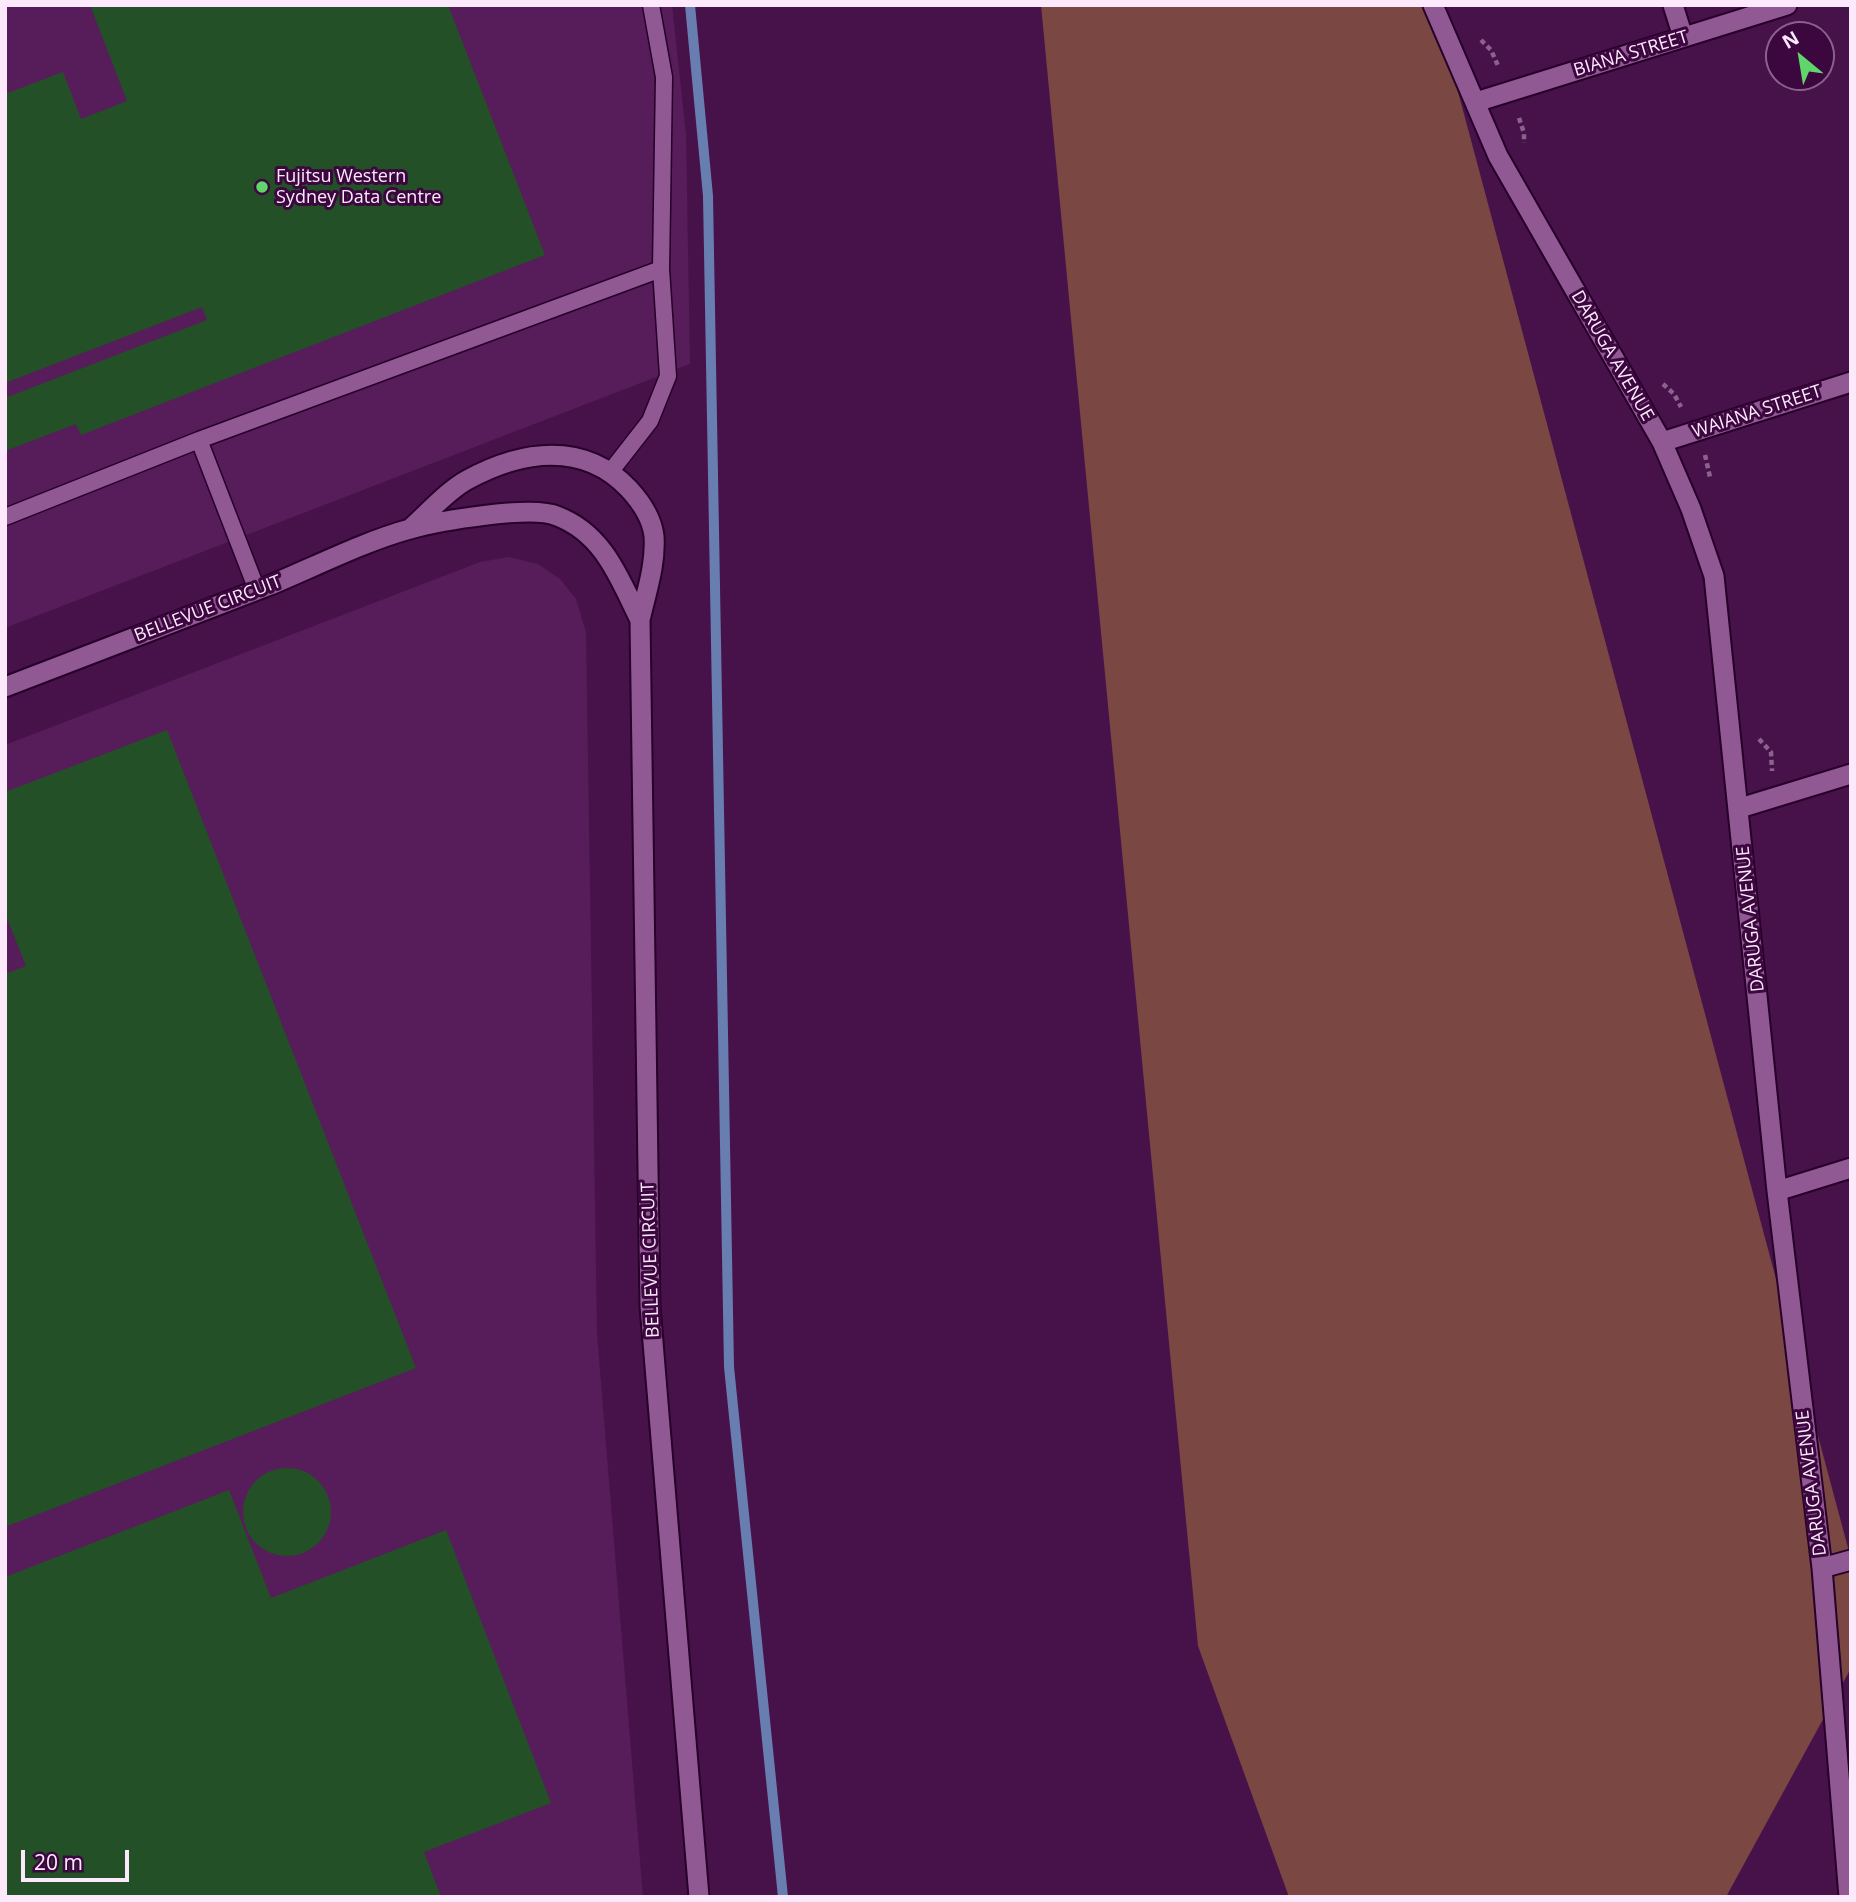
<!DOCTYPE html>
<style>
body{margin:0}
#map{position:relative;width:1856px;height:1902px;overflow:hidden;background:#47124a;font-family:"Open Sans",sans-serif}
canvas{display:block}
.frame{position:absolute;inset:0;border:7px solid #fce9fc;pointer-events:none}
.north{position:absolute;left:1765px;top:21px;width:70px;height:70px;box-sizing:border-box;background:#3c063f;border:2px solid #89618b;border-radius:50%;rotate:330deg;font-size:19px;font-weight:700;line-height:28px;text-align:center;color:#fce9fc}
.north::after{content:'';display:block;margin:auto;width:24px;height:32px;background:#5fd56b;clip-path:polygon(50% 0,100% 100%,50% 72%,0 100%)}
.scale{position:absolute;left:21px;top:1850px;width:108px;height:32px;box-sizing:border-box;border:4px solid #fce9fc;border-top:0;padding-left:9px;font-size:21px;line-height:24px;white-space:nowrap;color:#fce9fc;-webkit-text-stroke:5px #3c063f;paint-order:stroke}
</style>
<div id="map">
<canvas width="1856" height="1902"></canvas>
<div class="frame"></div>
<div class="north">N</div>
<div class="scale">20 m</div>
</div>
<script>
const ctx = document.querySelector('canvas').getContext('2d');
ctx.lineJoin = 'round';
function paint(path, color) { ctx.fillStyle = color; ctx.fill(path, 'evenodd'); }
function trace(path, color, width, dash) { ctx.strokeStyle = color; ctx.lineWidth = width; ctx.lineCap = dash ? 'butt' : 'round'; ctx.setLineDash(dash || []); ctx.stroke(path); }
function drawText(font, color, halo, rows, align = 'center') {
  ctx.font = font + ' "Open Sans",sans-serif'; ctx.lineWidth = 6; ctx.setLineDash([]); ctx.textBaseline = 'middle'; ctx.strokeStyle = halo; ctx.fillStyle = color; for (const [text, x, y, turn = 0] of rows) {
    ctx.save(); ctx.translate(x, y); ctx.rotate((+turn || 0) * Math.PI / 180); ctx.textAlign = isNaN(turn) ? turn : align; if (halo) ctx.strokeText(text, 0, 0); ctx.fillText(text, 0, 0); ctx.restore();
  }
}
const built = new Path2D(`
 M5 5H672L686 135 690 364 5 628Z
 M509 557 538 564 560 579 576 599 586 632 597 1334 643 1897H5V745L480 562Z`);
const green = new Path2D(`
 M1041 5H1428L1438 17 1851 1559V1668L1726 1897H1289L1198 1646Z`);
const stream = new Path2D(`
 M690 5 708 196 729 1367 783 1897`);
const building = new Path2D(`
 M90 5H448L545 255 81 435 76 424 5 451V398L207 320 202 307 5 383V94L63 72 81 119 127 101Z
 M167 730 416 1368 5 1527V974L26 966 5 913V792Z
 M243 1512a44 44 0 1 1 88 0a44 44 0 1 1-88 0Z
 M229 1490 271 1598 446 1530 551 1803 424 1852 441 1897H5V1577Z`);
const path = new Path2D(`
 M1481 40 1491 50 1499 68
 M1519 118 1524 133V143
 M1663 384 1674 394 1681 407
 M1705 455 1710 477
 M1759 739 1771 752 1772 771`);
const service = new Path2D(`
 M199 440 257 590
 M611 471 650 421 668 376 661 269 664 77 651 5
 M5 517 199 440 661 269`);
const minor = new Path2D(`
 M1433 5 1498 156 1662 442 1691 509 1714 576 1777 1191 1822 1568 1849 1897
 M1673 5 1683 37
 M1476 102 1787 5
 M1662 442 1851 382
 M410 529C428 513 447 491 467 480 522 450 584 441 629 489 641 502 652 519 654 536 656 565 646 593 640 620L650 1306 699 1897
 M5 687C93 653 181 620 268 586 312 568 365 541 410 529 439 521 531 505 557 516 604 534 619 578 640 620
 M1740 808 1851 774
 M1777 1191 1851 1168
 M1822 1568 1851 1560`);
const markers = [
 [262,187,7,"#5fd56b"]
];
const streetNames = [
 ["BIANA STREET",1631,54,-17],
 ["DARUGA AVENUE",1612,356,60],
 ["WAIANA STREET",1757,412,-18],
 ["BELLEVUE CIRCUIT",208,609,-21],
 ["DARUGA AVENUE",1751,919,-96],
 ["BELLEVUE CIRCUIT",651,1260,-92],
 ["DARUGA AVENUE",1812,1483,-97]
];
const poiNames = [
 ["Fujitsu Western",276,177],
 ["Sydney Data Centre",276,198]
];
paint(built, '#561d5a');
paint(green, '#7a4742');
trace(stream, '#687eb1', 10);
paint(building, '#235027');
trace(service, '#27012a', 19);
trace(minor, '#27012a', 23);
trace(path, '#8b628d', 4.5, [5, 3.5]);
trace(service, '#915993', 16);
trace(minor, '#915993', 19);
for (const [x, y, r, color] of markers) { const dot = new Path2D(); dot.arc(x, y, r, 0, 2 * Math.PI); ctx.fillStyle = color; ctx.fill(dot); trace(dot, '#3c063f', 2.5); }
drawText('18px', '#fce9fc', '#3c063f', streetNames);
drawText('18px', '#fce9fc', '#3c063f', poiNames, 'left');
</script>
